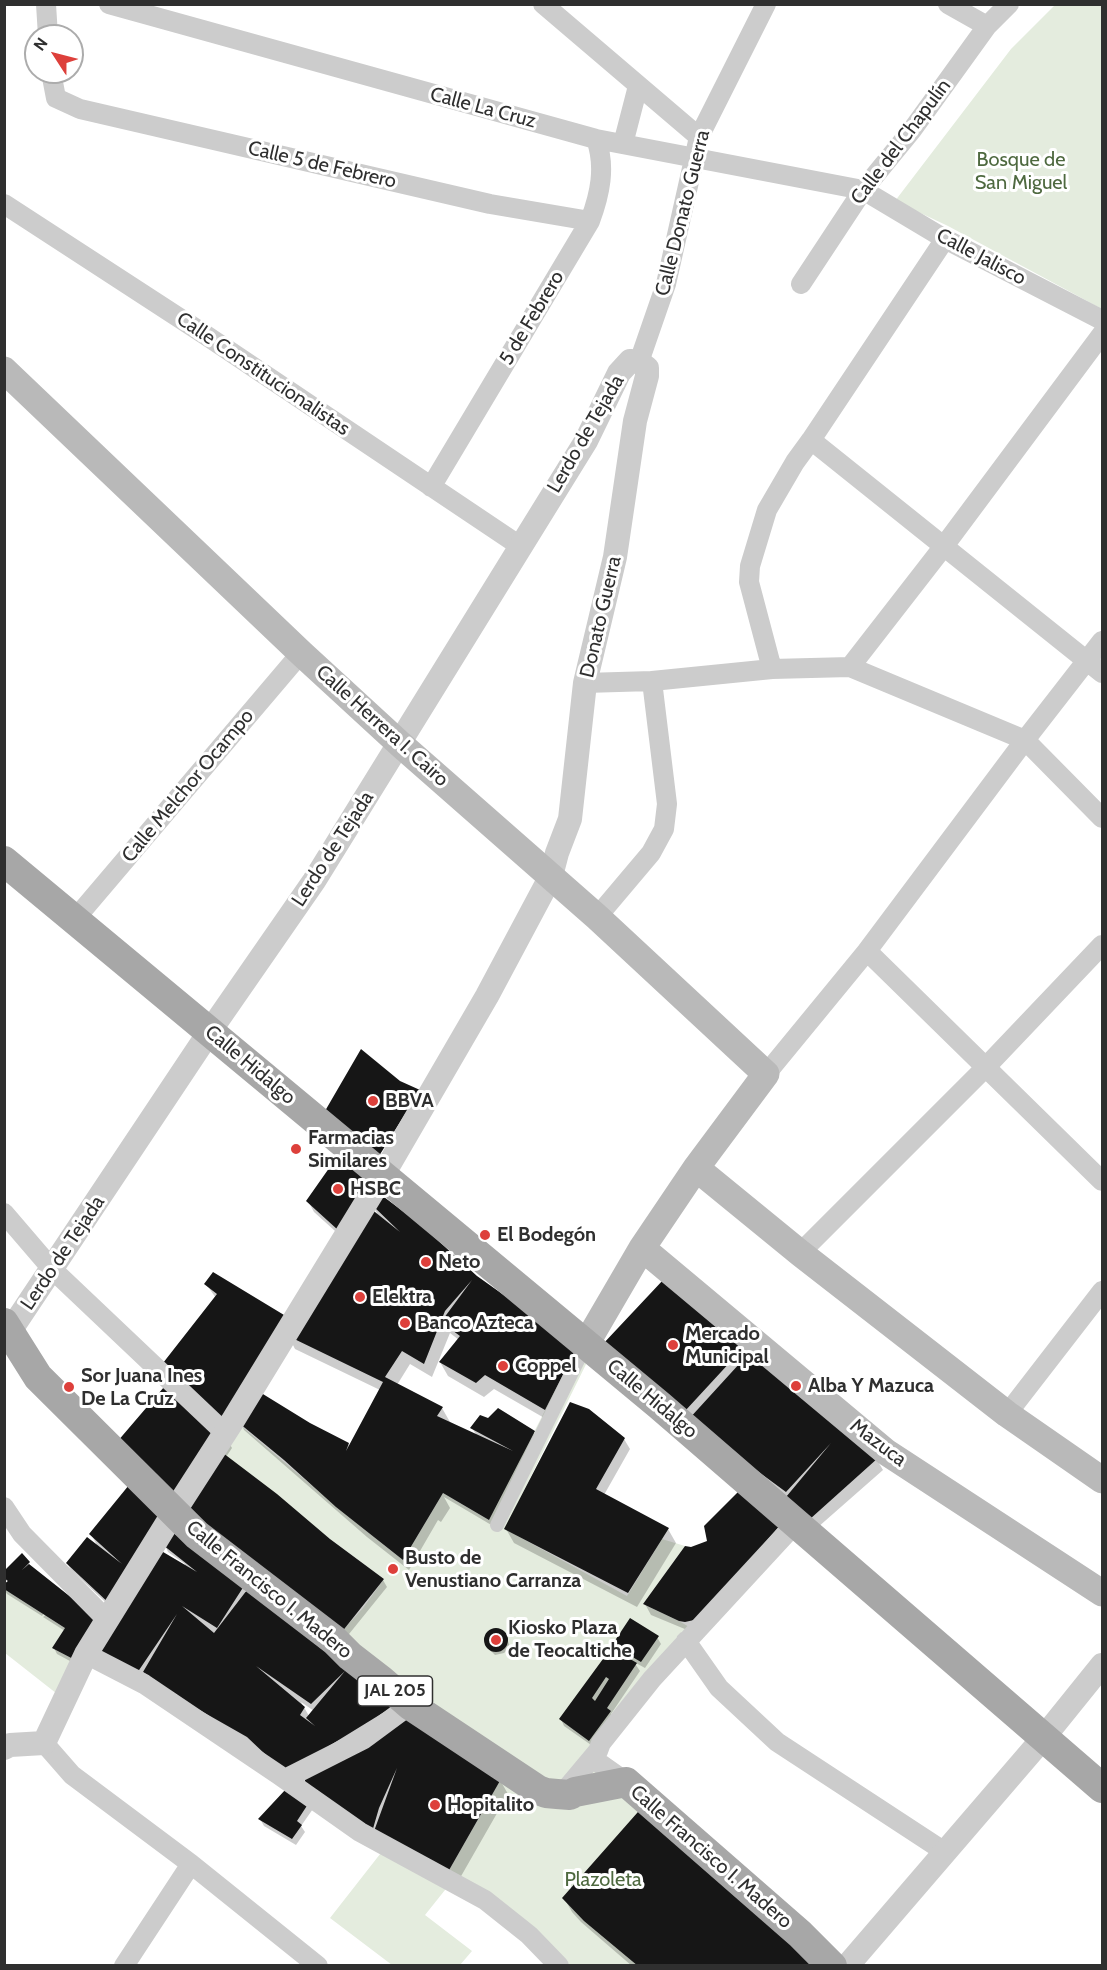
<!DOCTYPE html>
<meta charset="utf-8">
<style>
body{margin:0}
#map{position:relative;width:1107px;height:1970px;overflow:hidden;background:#fff;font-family:Cabin,sans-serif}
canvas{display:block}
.frame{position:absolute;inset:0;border:6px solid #2f2f2f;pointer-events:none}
.north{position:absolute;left:24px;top:24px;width:60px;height:60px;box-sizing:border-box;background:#fff;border:2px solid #acacac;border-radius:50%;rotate:306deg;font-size:16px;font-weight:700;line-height:24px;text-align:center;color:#2f2f2f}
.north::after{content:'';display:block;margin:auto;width:21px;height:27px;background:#dd403b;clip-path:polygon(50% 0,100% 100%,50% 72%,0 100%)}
</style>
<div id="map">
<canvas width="1107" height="1970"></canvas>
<div class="frame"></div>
<div class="north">N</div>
</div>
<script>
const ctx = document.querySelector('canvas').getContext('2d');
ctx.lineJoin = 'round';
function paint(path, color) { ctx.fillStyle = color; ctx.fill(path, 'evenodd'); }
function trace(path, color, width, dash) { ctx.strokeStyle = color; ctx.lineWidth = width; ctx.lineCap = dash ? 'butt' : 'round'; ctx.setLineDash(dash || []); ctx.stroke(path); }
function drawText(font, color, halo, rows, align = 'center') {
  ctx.font = font + ' Cabin,sans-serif'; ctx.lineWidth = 6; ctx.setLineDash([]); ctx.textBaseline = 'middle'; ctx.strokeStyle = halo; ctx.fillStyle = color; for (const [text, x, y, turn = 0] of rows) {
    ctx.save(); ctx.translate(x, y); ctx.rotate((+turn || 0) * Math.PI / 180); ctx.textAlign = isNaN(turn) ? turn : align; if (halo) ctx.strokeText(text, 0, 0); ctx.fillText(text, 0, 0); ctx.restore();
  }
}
const green = new Path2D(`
 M1055 5H1102V309L948 226 895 201 1011 49Z
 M581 1340 593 1350 505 1529 627 1596 662 1539 685 1546 643 1604 679 1621 696 1631 598 1752 832 1965H564L448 1872 501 1779 334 1640 363 1608 384 1579 330 1539 216 1448 234 1420C290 1466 345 1515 403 1560L443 1493 489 1520Z
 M4 1589 65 1628 52 1648 77 1661 61 1697 5 1653Z
 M384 1849 449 1885 425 1915 472 1951 460 1965H392L330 1918Z`);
const shadow = new Path2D(`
 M308 1201 365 1205 379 1217 372 1204 576 1348 553 1423 494 1389 484 1397 448 1376 440 1362 459 1340 450 1333 432 1377 410 1364 397 1385 442 1408 450 1422 477 1436 472 1428 533 1432 539 1443 493 1526 444 1497 450 1508 441 1522 438 1520 409 1570 367 1537 244 1430 241 1423 310 1424 348 1444 350 1447 380 1390 295 1349 289 1337 216 1298 206 1284 288 1320 345 1240 314 1212Z
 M744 1347 749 1356 877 1460 883 1470 817 1528 612 1359Z
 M224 1434 232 1448 226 1457 329 1540 383 1580 387 1587 345 1639 187 1517Z
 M624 1439 630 1449 604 1495 668 1529 676 1543 637 1607 514 1543 506 1529Z
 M741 1491 787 1534 692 1632 651 1615 645 1604 691 1548 709 1542Z
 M164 1517 115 1611 71 1570 67 1563 98 1547 91 1534Z
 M165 1545 243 1587 246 1593 500 1780 508 1794 456 1885 383 1848 306 1779 103 1663 185 1564 168 1552ZM301 1702 314 1711 309 1716Z
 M28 1563 31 1567 100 1622 81 1667 57 1654 54 1648 65 1631 43 1617 57 1605 54 1601 42 1616 7 1594 4 1589 8 1583 4 1577Z
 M493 1629H500L507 1638 510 1647 504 1653 495 1655 487 1647 486 1638Z
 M657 1637 661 1644 645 1668 634 1662 640 1671 611 1714 613 1719 594 1747 564 1726 561 1719 619 1655 614 1645Z
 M311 1800 315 1806 301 1826 305 1832 296 1845 264 1826 260 1819Z
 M564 1898 819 1966H632L581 1922 572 1912Z`);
const building = new Path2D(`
 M361 1049 400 1081 420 1090 379 1156 325 1111Z
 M339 1154 370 1177 338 1230 306 1201Z
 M380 1194 420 1224 477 1276 577 1347 545 1410 485 1375 476 1383 439 1362 460 1336 441 1322 472 1280 445 1311 424 1364 402 1351 385 1377 443 1407 437 1416 513 1451 470 1428 480 1415 488 1418 498 1408 535 1431 489 1520 443 1493 403 1560 336 1507 284 1460 239 1423 258 1391 310 1423 349 1443 346 1451 383 1382 286 1335 365 1204 400 1232 371 1204Z
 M213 1272 289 1318 224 1420 163 1363 217 1294 204 1284Z
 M664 1279 745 1346 685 1411 602 1345Z
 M751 1351 878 1458 810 1519 786 1497 831 1443 786 1492 688 1420Z
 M170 1380 225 1433 174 1512 111 1449Z
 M570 1402 589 1409 625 1438 596 1489 669 1528 628 1593 504 1529Z
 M223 1453 277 1494 330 1539 384 1579 341 1633 182 1510Z
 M129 1485 165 1516 111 1605 66 1563 87 1537 122 1564 89 1534Z
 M741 1489 782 1523 723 1591 694 1620 685 1622 679 1621 643 1604 685 1546 691 1547 707 1541 704 1526Z
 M172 1532 217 1564 244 1586 217 1628 182 1606 214 1633 247 1590 394 1706 285 1773 247 1737 189 1704 143 1672 177 1614 133 1679 95 1653 158 1549 197 1572 163 1545ZM256 1666 311 1704 345 1671 306 1718 315 1726 300 1715 305 1707Z
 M22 1553 30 1562 22 1570 29 1564 101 1621 77 1661 52 1648 65 1628 4 1589V1584L8 1581 4 1578V1571Z
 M630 1618 659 1636 641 1662 612 1645Z
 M484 1640a12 12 0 1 1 24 0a12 12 0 1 1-24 0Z
 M611 1648 637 1663 607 1708 611 1711 589 1741 559 1719ZM606 1677 609 1679 595 1701 592 1698Z
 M399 1715 501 1779 448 1872 373 1834 397 1768 379 1808 372 1832 307 1789 303 1773Z
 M286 1789 312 1798 297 1821 302 1825 292 1839 258 1819Z
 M645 1804 821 1966H638L584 1921 562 1898Z`);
const pedestrian = new Path2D(`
 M497 1525 586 1344`);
const minor = new Path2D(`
 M46 4 48 36
 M109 4 596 139 863 190 945 239 1102 320
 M543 4 699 137
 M948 4 987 26
 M51 72 56 98 80 109 490 204 590 221
 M623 144 638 86
 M4 204 204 334 520 546
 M801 284 863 190 912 130 987 26 1009 4
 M639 362 666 284 699 137 766 4
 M811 440 1102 673
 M431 487 590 221C600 194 606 167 596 139
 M850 667 944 546 1102 334
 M772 669 749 582 750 566 767 510 795 462 811 440 945 239
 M585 683 652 681 772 669 850 667 1025 740 1102 818
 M597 917 651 853 664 829 667 804 652 681
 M75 919 301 653
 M867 951 1102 1181
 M766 1074 867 951 1025 740 1102 641
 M4 1213 52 1269 225 1433
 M800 1253 983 1070 1102 945
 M1007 1414 1102 1291
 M4 1507 22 1534 107 1620
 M686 1641 719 1688 777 1742 945 1852
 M86 1654 144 1684 279 1775 360 1832 485 1900 529 1935 559 1966
 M44 1743 72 1775 191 1864 318 1966
 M592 1758 626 1782
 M285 1779 364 1739 410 1705
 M562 1794 598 1751 601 1743 652 1679 796 1523
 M124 1966 191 1864`);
const tertiary = new Path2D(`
 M4 1748 10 1745 44 1743 86 1654 174 1512 232 1422 383 1175 487 996 551 876 557 853 570 819 585 683 615 557 635 421 647 376V368L639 362 630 361 619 373 586 441 314 881 210 1031 10 1331
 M847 1966 1044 1737 1102 1665`);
const secondary = new Path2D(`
 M4 370 301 653 400 744 597 917 766 1074 696 1168 642 1248 586 1344
 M696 1168 800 1253 1007 1414 1102 1480
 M642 1248 886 1452 1102 1593`);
const primary = new Path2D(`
 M4 861 659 1405 1102 1788
 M4 1323 38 1377 197 1535 334 1640 350 1656 381 1680 410 1705 538 1790 546 1793 557 1794 570 1795 575 1792 626 1782 800 1934 832 1966`);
const markers = [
 [373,1101,6,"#dd403b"],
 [296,1149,6,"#dd403b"],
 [338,1189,6,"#dd403b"],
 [485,1235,6,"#dd403b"],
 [426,1262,6,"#dd403b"],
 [360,1297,6,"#dd403b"],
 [405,1323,6,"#dd403b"],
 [673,1345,6,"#dd403b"],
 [503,1366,6,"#dd403b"],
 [796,1386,6,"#dd403b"],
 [69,1387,6,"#dd403b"],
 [393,1569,6,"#dd403b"],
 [496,1640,6,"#dd403b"],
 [435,1805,6,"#dd403b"]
];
const shields = [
 [395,1691,75]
];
const shieldNames = [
 ["JAL 205",395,1691]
];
const streetNames = [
 ["Calle La Cruz",483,108,15],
 ["Calle del Chapulín",901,142,-53],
 ["Calle 5 de Febrero",322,165,13],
 ["Calle Donato Guerra",683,213,-76],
 ["Calle Jalisco",981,257,28],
 ["5 de Febrero",532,318,-59],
 ["Calle Constitucionalistas",263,374,34],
 ["Lerdo de Tejada",586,434,-60],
 ["Donato Guerra",601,617,-77],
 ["Calle Herrera I. Cairo",382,726,42],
 ["Calle Melchor Ocampo",188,786,-50],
 ["Lerdo de Tejada",333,849,-57],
 ["Calle Hidalgo",250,1065,40],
 ["Lerdo de Tejada",63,1253,-56],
 ["Calle Hidalgo",652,1399,40],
 ["Mazuca",878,1443,37],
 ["Calle Francisco I. Madero",269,1590,39],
 ["Calle Francisco I. Madero",711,1857,41]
];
const parkNames = [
 ["Bosque de",1021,160],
 ["San Miguel",1021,183],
 ["Plazoleta",603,1880]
];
const poiNames = [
 ["BBVA",385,1101],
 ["Farmacias",308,1138],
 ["Similares",308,1161],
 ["HSBC",350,1189],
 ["El Bodegón",497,1235],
 ["Neto",438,1262],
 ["Elektra",372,1297],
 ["Banco Azteca",417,1323],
 ["Mercado",685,1334],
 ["Municipal",685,1357],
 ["Coppel",515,1366],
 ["Sor Juana Ines",81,1376],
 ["De La Cruz",81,1399],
 ["Alba Y Mazuca",808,1386],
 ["Busto de",405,1558],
 ["Venustiano Carranza",405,1581],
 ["Kiosko Plaza",508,1628],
 ["de Teocaltiche",508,1651],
 ["Hopitalito",447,1805]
];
paint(green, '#e4ecde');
paint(shadow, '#0003');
paint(building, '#161616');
trace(pedestrian, '#ccc', 14);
trace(minor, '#ccc', 20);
trace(tertiary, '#ccc', 24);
trace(secondary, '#b9b9b9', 27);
trace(primary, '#a7a7a7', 30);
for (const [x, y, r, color] of markers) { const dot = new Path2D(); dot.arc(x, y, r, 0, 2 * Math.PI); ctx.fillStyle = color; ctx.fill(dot); trace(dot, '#fff', 2); }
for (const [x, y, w] of shields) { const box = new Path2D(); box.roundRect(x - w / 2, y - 15, w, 30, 4.5); ctx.fillStyle = '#fff'; ctx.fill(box); trace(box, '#2f2f2f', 1.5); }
drawText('bold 18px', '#2f2f2f', null, shieldNames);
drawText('20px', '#2f2f2f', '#fff', streetNames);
drawText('20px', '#4e693f', '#fff', parkNames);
drawText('bold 20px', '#2f2f2f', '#fff', poiNames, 'left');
</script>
